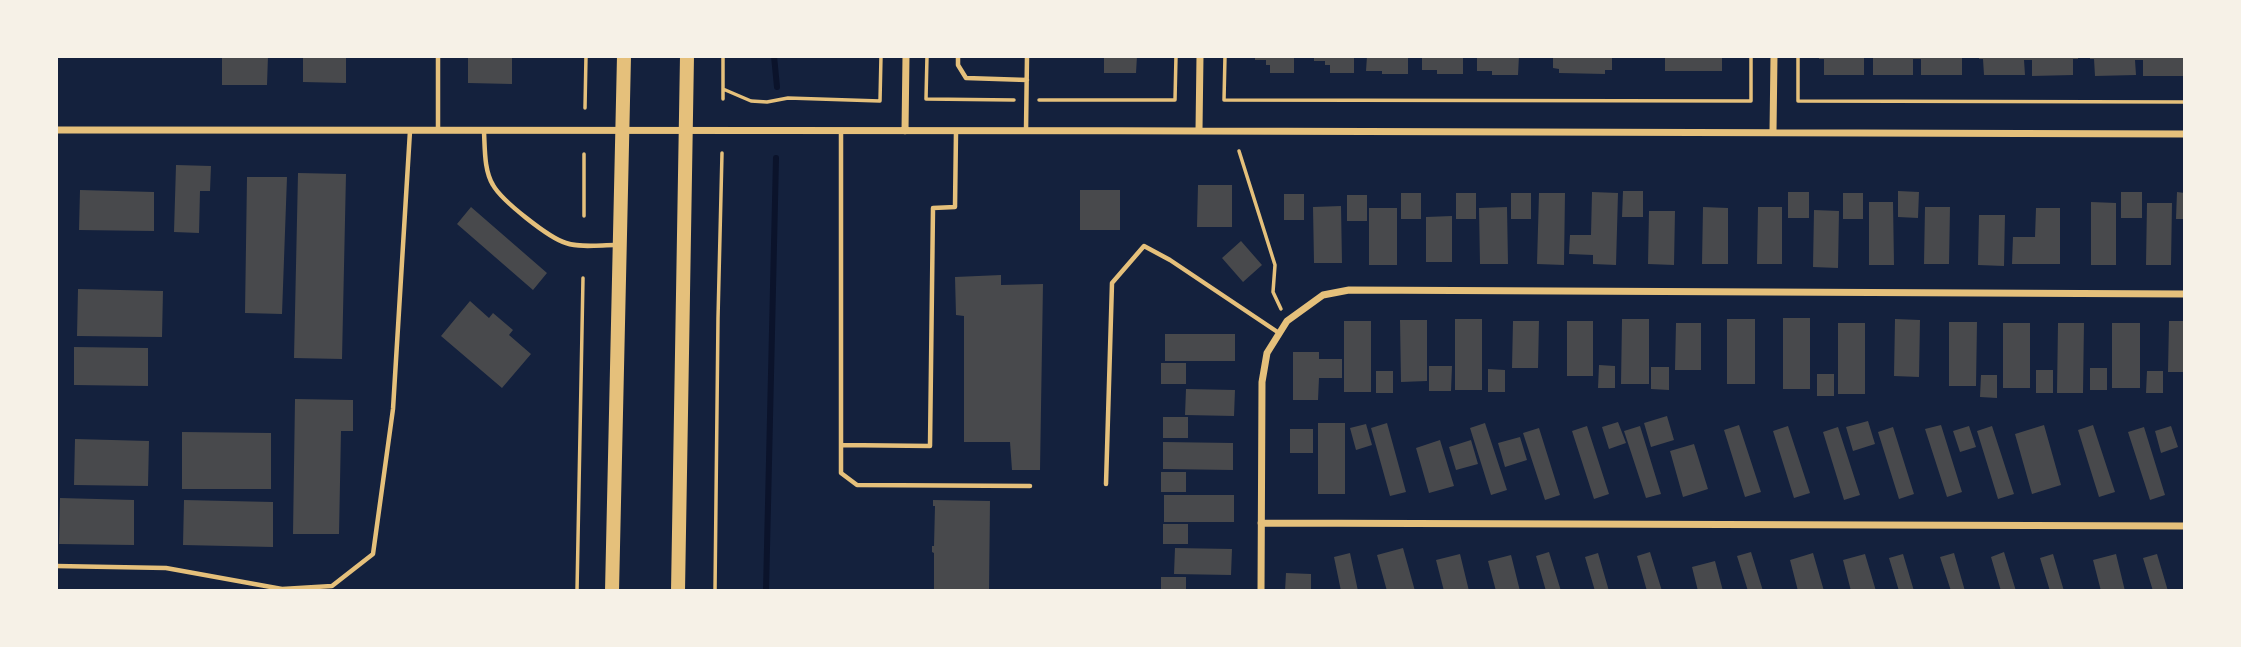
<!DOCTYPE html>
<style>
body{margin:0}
#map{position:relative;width:2241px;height:647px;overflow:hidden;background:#14213d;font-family:"IBM Plex Sans",sans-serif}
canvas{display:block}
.frame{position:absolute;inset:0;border:58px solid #f6f1e7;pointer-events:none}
</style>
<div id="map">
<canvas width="2241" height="647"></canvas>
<div class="frame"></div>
</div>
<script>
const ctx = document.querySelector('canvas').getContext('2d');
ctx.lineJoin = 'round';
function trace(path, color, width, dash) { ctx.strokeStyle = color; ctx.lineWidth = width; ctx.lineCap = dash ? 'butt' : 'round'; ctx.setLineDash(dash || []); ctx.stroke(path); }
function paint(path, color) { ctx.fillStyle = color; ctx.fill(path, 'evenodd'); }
const stream = new Path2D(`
 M774 56 777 87
 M766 591 776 158`);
const building = new Path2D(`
 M222 56H268L267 85H222Z
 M303 56H346V83L303 82Z
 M468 56H512V84L468 83Z
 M1104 56H1137L1136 73H1104Z
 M1255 56H1294V73H1270V65H1266V60H1255Z
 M1314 56H1354V73H1330V65H1325V61H1314Z
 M1367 56H1408V74H1382V71H1366Z
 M1422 56H1463V74H1437V70H1422Z
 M1477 56H1519L1518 75H1492V71H1477Z
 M1553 56H1612V70H1605V74L1559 73V69L1553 68Z
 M1665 56H1722V71H1665Z
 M1819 56H1864V75H1824V59H1819Z
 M1873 56H1962V75H1921V59H1913V75H1873Z
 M1979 56H2078V59H2073V75L2032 76V60H2024L2025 75H1984L1983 59H1979Z
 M2090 56H2185L2184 76H2143V60H2135L2136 75 2095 76 2094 59H2090Z
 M176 165 211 166 210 191H200L199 233 174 232Z
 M298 173 346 174 342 359 294 358Z
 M247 177H287L282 314 245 313Z
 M1198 185H1232V227H1197Z
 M80 190 154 192V231L79 230Z
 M1080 190H1120V230H1080Z
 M1623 191H1643V217H1622Z
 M1898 191 1919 192 1918 218 1898 217Z
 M1592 192 1618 193 1616 265 1593 264V255L1569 254 1570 235H1591Z
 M1788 192H1809V218H1788Z
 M2121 192H2142V218H2121Z
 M2177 192 2185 193V219H2176Z
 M1401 193H1421V219H1401Z
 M1456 193H1476V219H1456Z
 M1511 193H1531V219H1511Z
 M1539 193H1565L1564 265 1537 264Z
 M1843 193H1863V219H1843Z
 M1284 194H1304V220H1284Z
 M1347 195H1367V221H1347Z
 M1869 202H1893L1894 265H1869Z
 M2091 202 2116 203V265H2091Z
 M2147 203H2172L2171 265H2146Z
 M1341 206 1342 263H1314L1313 207Z
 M471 207 547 273 533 290 457 224Z
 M1507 207 1508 264H1480L1479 208Z
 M1703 207 1728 208V264H1702Z
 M1758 207H1782V264H1757Z
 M1925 207H1950L1949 264H1924Z
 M1369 208H1397V265H1369Z
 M2036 208H2060V264H2012L2013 237H2035Z
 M1814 210 1839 211 1838 268 1813 267Z
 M1649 211H1675L1674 265 1648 264Z
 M1979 215H2005L2004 266 1978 265Z
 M1452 216V262H1426V217Z
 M1241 241 1262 265 1243 282 1222 258Z
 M1001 275V285L1043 284 1040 470H1012L1010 442H964V316L956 315 955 277Z
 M78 289 163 291 162 337 77 336Z
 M470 301 489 318 493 313 513 330 509 335 531 354 502 388 441 336Z
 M1783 318H1810V389H1783Z
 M1455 319H1482V390H1455Z
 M1622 319H1649V384H1621Z
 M1727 319H1755V384H1727Z
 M1895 319 1920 320 1919 377 1894 376Z
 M1400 320H1427V381L1401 382Z
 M1344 321H1371V392H1344Z
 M1513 321H1539L1538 368H1512Z
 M1567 321H1593V376H1567Z
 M2169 321H2185V372H2168Z
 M1949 322H1977L1976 386H1949Z
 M1676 323H1701V370H1675Z
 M1838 323H1865V394H1838Z
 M2003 323H2030V388H2003Z
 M2058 323H2084L2083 393H2057Z
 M2112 323H2140V388H2112Z
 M1165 334H1235V361H1165Z
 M74 347 148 348V386L74 385Z
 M1293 352H1319V359H1342V378H1319L1318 400H1293Z
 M1161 363H1186V384H1161Z
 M1599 365 1615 366V388H1598Z
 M1429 366H1452L1451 391H1429Z
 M1651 367H1669V390L1651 389Z
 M2090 368H2107V390H2090Z
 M1488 369 1505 370V392H1488Z
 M2036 370H2053V393H2036Z
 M1376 371H1393V393H1376Z
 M2147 371H2163V393H2146Z
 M1817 374H1834V396H1817Z
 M1981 375H1997V398L1980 397Z
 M1186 389 1235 390 1234 416 1185 415Z
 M295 399 353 400V431H341L339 534H293Z
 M1667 416 1674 440 1651 447 1644 423Z
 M1163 417H1188V438H1163Z
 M1868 421 1875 444 1853 451 1846 427Z
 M1618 422 1626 443 1609 449 1602 427Z
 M1318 423H1345V494H1318Z
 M1387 423 1406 492 1390 496 1371 428Z
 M1485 423 1507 490 1491 495 1470 428Z
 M1366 424 1372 445 1356 450 1350 428Z
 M1739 425 1761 492 1745 497 1724 430Z
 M1941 425 1962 492 1947 497 1925 429Z
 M2044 425 2061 485 2032 494 2015 434Z
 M2093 425 2115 492 2099 497 2078 430Z
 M1587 426 1609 494 1594 499 1572 431Z
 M1640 426 1661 494 1646 498 1624 431Z
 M1788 426 1810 493 1794 498 1773 431Z
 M1969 426 1976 447 1960 452 1953 431Z
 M1992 426 2014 494 1998 499 1977 431Z
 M2171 426 2178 447 2161 453 2155 431Z
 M1838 427 1860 495 1844 500 1823 432Z
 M1893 427 1914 494 1899 499 1878 432Z
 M2144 427 2165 495 2150 500 2128 432Z
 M1539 428 1560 495 1545 500 1523 433Z
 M1290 429H1313V453H1290Z
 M182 432 271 433V489H182Z
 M1520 437 1527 460 1505 467 1498 443Z
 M75 439 149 441 148 486 74 485Z
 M1440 440 1454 486 1429 493 1416 448Z
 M1471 440 1478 464 1456 470 1449 447Z
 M1163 442 1233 443V470L1163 469Z
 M1694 444 1708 489 1683 497 1670 451Z
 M1161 472H1186V492H1161Z
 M1164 495H1234V522H1164Z
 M60 498 134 500V545L59 544Z
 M184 500 273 502V547L183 545Z
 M933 500 990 501 989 591H934V553L932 552V546H934L935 506H933Z
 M1163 524H1188V544H1163Z
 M1175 548 1232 549 1231 575 1174 574Z
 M1403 548 1415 591H1387L1377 555Z
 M1549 552 1561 591H1546L1536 556Z
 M1650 552 1662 591H1647L1637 556Z
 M1751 552 1763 591H1748L1737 556Z
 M2004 552 2016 591H2001L1991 557Z
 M1350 553 1358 591H1341L1334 557Z
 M1598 553 1609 591H1595L1585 557Z
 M1813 553 1824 591H1798L1790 560Z
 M1954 553 1965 591H1951L1940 557Z
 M1460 554 1469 591H1444L1436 560Z
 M1865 554 1876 591H1851L1843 560Z
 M1903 554 1914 591H1899L1889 558Z
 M2053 554 2064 591H2050L2040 558Z
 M2116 554 2125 591H2101L2093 560Z
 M2157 554 2168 591H2153L2143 558Z
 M1511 555 1520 591H1496L1488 561Z
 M1715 561 1723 591H1698L1692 567Z
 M1286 573 1311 574V591H1285Z
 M1161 577H1186V591H1161Z`);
const path = new Path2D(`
 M723 56V99
 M927 56 926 99 1014 100
 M1225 56 1224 100 1751 101V56
 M1798 56V101L2185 102
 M723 89 751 101 767 102 788 98 880 101 881 56
 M1039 100H1175L1176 56
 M585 108 586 56
 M1239 151 1275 265 1273 292 1281 309
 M584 216V154
 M577 591 583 278
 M715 591 718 318 722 153`);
const service = new Path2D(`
 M438 56V130
 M958 56V65L966 78 1027 80
 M1026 131 1027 56
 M484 132C485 149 484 170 493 185 502 201 549 238 566 243 581 248 600 245 615 245
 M841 132V445L930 446 933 208 955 207 956 132
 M841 445V473L857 485 1030 486
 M1106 484 1112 283 1144 246 1170 260 1279 333
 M56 566 166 568 282 589 332 586 373 554 393 409 410 131`);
const minor = new Path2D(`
 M56 130C766 132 1475 129 2185 134
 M1199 130 1200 56
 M905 131 906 56
 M1773 132 1774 56
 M1261 523 2185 526
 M1261 591 1262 382 1267 353 1287 321 1323 295 1349 290 2185 294`);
const primary = new Path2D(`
 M612 591 624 56
 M678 591 687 56`);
trace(stream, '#0b132b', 6);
paint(building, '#48494c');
trace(path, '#e5c07b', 3.5);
trace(service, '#e5c07b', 4.5);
trace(minor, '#e5c07b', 7);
trace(primary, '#e5c07b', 14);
</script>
